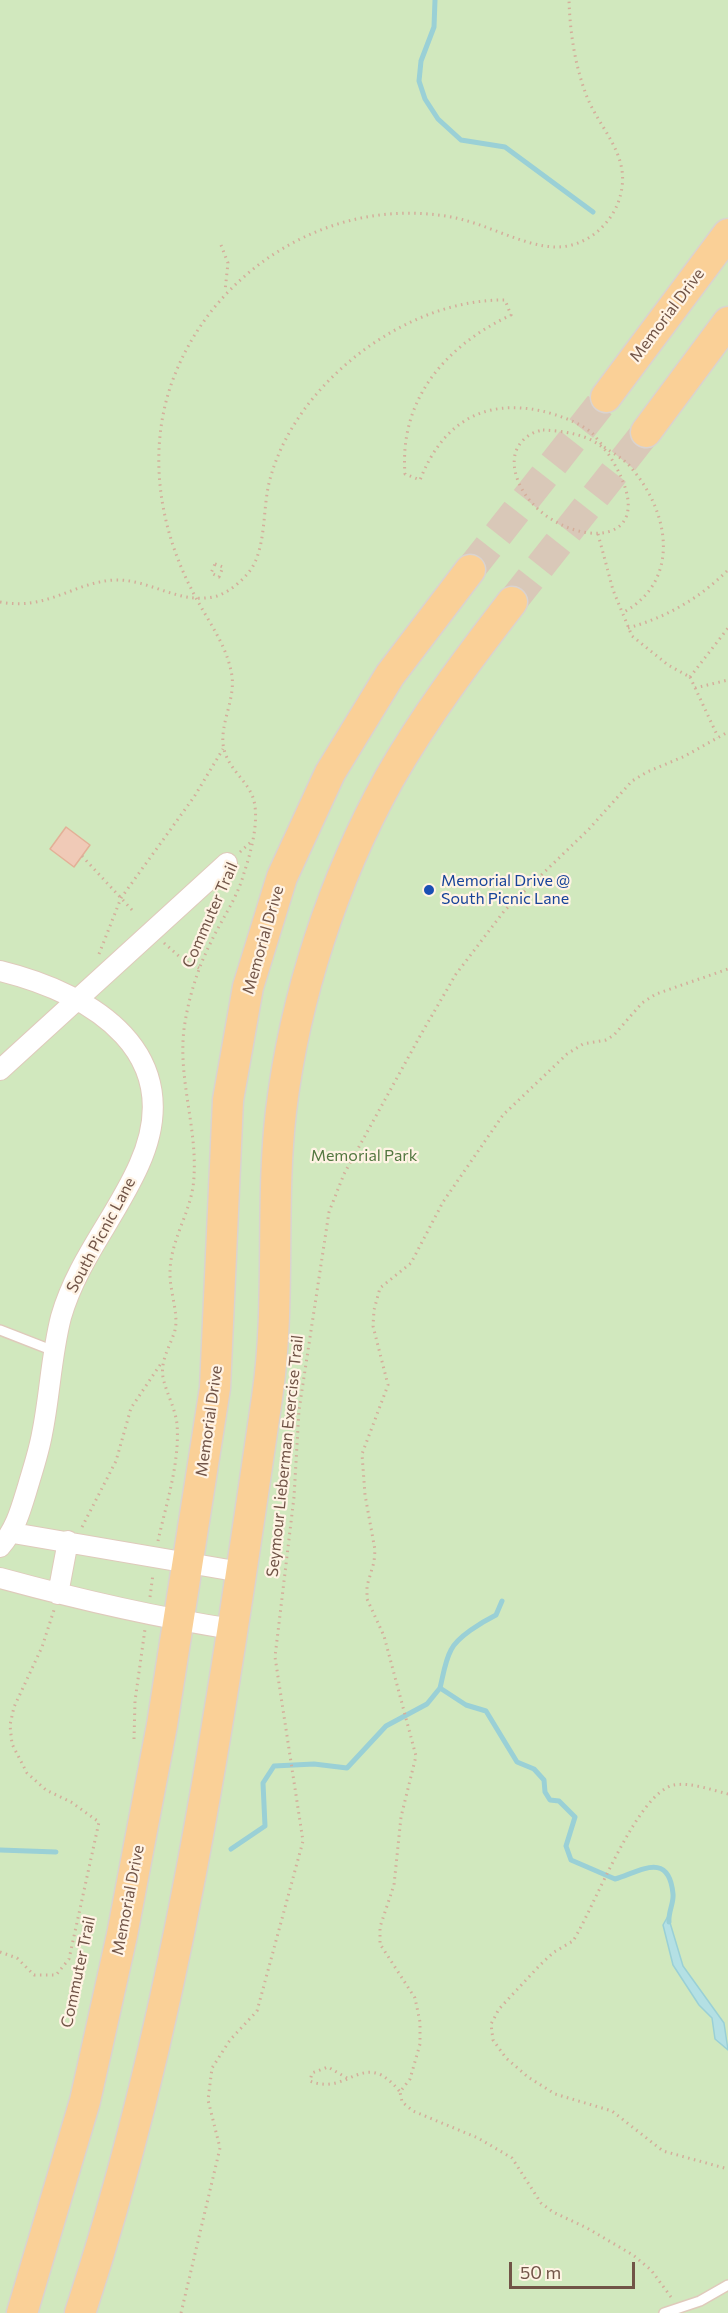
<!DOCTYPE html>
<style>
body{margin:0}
#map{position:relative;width:728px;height:2313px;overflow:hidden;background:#fcefde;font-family:Commissioner,sans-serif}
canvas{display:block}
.scale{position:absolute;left:509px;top:2262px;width:126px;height:27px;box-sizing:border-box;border:3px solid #715447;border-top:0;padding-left:8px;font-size:18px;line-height:21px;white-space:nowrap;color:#715447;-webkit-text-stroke:4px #fff3e4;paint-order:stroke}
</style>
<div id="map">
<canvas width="728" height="2313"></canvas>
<div class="scale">50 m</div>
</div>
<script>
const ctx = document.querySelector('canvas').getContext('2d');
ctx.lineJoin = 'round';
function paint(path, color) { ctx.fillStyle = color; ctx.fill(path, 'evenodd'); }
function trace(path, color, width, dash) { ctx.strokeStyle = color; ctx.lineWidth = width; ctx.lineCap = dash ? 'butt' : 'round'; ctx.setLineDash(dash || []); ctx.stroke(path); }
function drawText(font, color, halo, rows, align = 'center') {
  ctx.font = font + ' Commissioner,sans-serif'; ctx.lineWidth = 4.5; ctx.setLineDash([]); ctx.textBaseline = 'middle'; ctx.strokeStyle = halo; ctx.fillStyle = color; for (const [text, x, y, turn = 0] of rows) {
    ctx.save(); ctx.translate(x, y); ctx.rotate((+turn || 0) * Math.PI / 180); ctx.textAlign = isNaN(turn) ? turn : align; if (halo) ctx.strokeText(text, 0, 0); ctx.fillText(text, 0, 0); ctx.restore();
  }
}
const green = new Path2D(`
 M0 0H728V2313H0Z`);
const water = new Path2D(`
 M668 1916 683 1966 724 2023 728 2050 715 2039 712 2018 699 2005 673 1965 663 1925Z`);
const stream = new Path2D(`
 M435 0 434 27 421 61 419 81 425 99 438 119 461 140 505 147 593 212
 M440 1688C443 1676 445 1661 451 1650 457 1637 482 1622 496 1615L502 1601
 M231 1849 265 1826 263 1783 274 1766 314 1764 347 1768 386 1726 427 1704 440 1688 466 1705 486 1711 517 1762 534 1769 544 1780 545 1792 550 1800 559 1801 575 1817 566 1846 571 1860 615 1879C639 1872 669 1850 673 1894 674 1903 668 1912 669 1922
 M0 1850 56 1852`);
const building = new Path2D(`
 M66 827 90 845 74 867 50 849Z`);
const primaryTunnel = new Path2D(`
 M470 570 606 397
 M512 602 646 432`);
const path = new Path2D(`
 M221 245 228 263 225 291
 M543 430C565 431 596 435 609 455 678 563 541 548 517 478 514 469 513 460 516 451 521 439 531 432 543 430Z
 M598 534 613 590 632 636 668 665 690 677
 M215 564 223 567 219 577 211 573Z
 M0 602C47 611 74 582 115 580 151 579 180 606 217 596 232 591 250 575 256 560 266 535 263 505 270 479 296 383 405 299 505 300L511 315C447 345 399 398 405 474L420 480C442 424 482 398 542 411 558 415 579 422 592 433 596 437 600 443 604 447 614 454 626 460 633 470 669 513 681 580 624 612
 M628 628C667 617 700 598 728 570
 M690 677 718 737
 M690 677 728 628
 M695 688 728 680
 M240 852 251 842
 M82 856 133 911
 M164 943 182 959 199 968
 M99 954 121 898 194 797 223 749
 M82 1527 116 1461 131 1408 162 1362
 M158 1541C166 1504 180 1463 177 1424 175 1407 166 1393 163 1377 160 1360 171 1345 175 1330 179 1314 169 1289 170 1271 171 1237 193 1210 194 1176 197 1127 178 1079 184 1029 188 1000 197 970 210 944 221 920 237 899 244 873 251 852 261 816 252 795 244 777 226 767 223 744 221 722 235 699 232 676 227 645 209 623 195 596 157 526 145 442 178 367 223 263 337 196 451 217 485 223 523 246 555 247 588 248 618 220 622 187 627 152 599 127 587 97 575 66 570 33 569 0
 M150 1597 153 1574
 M134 1739 135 1701 145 1629
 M728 1794C712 1790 690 1782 674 1785 637 1792 594 1908 573 1941L554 1952 540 1965 499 2009 491 2024 493 2040 506 2058 528 2077 555 2094 612 2111 663 2151 728 2169
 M0 1952 17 1958 34 1975H56L69 1959 99 1822 71 1802 46 1790 27 1773 12 1744 10 1725 14 1707 42 1647 54 1610
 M347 2078 328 2067 312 2073 310 2081C349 2097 364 2046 400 2092
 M671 2297 651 2270 633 2255 587 2228 553 2212 541 2203 512 2158 478 2138 413 2111 402 2102 400 2092 410 2079 420 2044V2022L415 1998 380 1944V1927L394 1885 401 1817 416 1756 384 1636 367 1599V1586L374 1562 375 1550 365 1495 362 1454 388 1385 373 1326 374 1310 380 1288 411 1263 443 1202 503 1115 567 1054 583 1044 606 1040 614 1035 642 1003 656 994 728 969
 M181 2313 220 2148 208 2100 212 2068 230 2040 257 2011 303 1841 275 1657 294 1497 299 1410 329 1212 344 1174 420 1036 456 974 505 910 589 829 632 781 647 772 685 756 728 732`);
const lane = new Path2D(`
 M0 1330 54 1351
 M664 2313 700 2301 728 2285`);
const street = new Path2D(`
 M0 971C94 994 189 1054 139 1165 116 1217 77 1261 61 1317 51 1356 50 1395 42 1434 39 1451 33 1469 28 1486 21 1509 16 1529 0 1547
 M0 1070 227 863
 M13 1533 241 1572
 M0 1578C77 1599 154 1617 232 1629
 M58 1594 68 1541`);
const primary = new Path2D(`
 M606 397 728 234
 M646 432 728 322
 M22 2313 85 2101 122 1935 162 1725 215 1388 228 1100 248 987 282 877 330 773 390 675 470 570
 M80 2313C178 2017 222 1705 267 1398 281 1303 270 1206 281 1111 295 996 333 880 389 779 425 716 468 659 512 602`);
const markers = [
 [429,890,6,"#1a4fb4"]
];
const streetNames = [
 ["Memorial Drive",667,315,-53],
 ["Commuter Trail",210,915,-66],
 ["Memorial Drive",263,940,-74],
 ["South Picnic Lane",101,1235,-62],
 ["Memorial Drive",209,1421,-82],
 ["Seymour Lieberman Exercise Trail",285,1456,-84],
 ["Memorial Drive",128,1900,-79],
 ["Commuter Trail",78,1972,-78]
];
const transitNames = [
 ["Memorial Drive @",441,881],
 ["South Picnic Lane",441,899]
];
const parkNames = [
 ["Memorial Park",364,1156]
];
paint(green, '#d1e8be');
paint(water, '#b4e0e4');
trace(water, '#9ad0d6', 1.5);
trace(stream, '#9ad0d6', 5);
paint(building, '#f0cab7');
trace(building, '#e3b097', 1.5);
trace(primaryTunnel, '#d9c8b8', 30, [30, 15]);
trace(lane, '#dfcabb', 12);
trace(street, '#dfcabb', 22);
trace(primary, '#dad3cf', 33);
trace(path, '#d4ae9b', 3, [1.5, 4.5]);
trace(lane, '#fff', 9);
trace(street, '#fff', 20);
trace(primary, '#fad097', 30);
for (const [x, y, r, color] of markers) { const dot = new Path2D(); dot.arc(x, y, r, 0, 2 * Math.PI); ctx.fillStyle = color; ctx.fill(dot); trace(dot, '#fff3e4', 2); }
drawText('16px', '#715447', '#fff3e4', streetNames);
drawText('16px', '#164399', '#fff3e4', transitNames, 'left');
drawText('16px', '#537740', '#fff3e4', parkNames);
</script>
